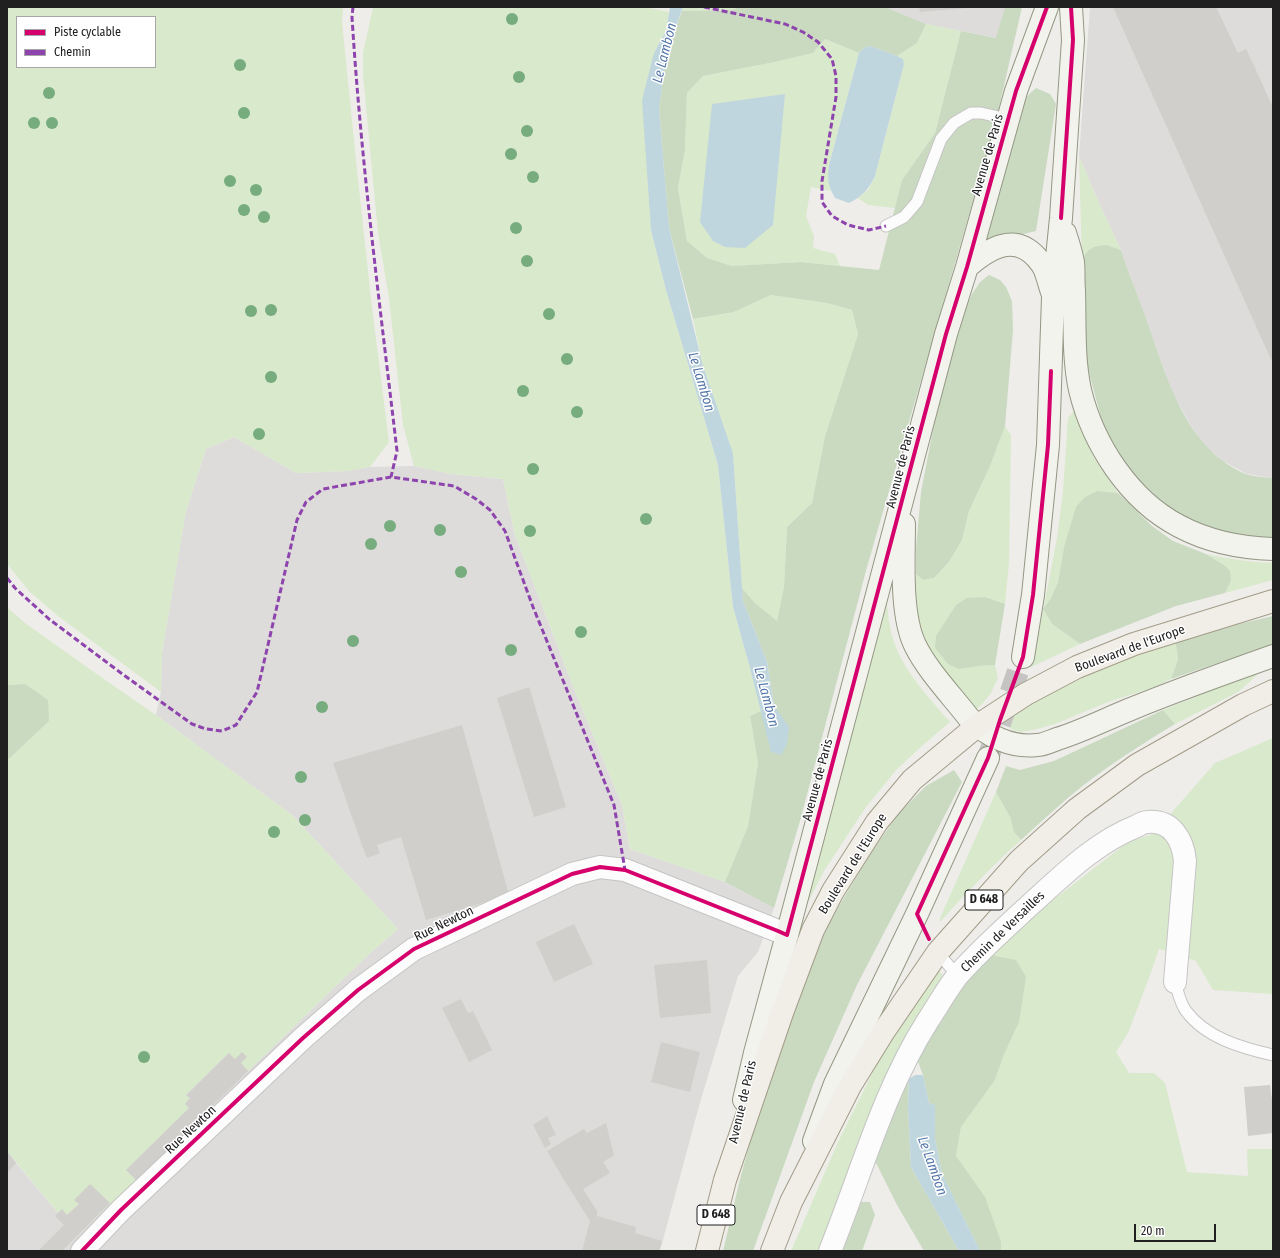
<!DOCTYPE html>
<style>
body{margin:0}
#map{position:relative;width:1280px;height:1258px;overflow:hidden;background:#eeedea;font-family:"Fira Sans Condensed",sans-serif}
canvas{display:block}
.frame{position:absolute;inset:0;border:8px solid #202020;pointer-events:none}
.legend{position:absolute;left:16px;top:16px;width:140px;height:52px;box-sizing:border-box;background:#fff;border:1px solid #a6a6a6;margin:0;padding:5px 7px;list-style:none;font-size:12px;color:#202020}
.legend li{display:flex;align-items:center;gap:8px;height:20px}
.legend b{width:20px;border:1px solid #a6a6a6}
.scale{position:absolute;left:1134px;top:1224px;width:82px;height:18px;box-sizing:border-box;border:2px solid #202020;border-top:0;padding-left:5px;font-size:12px;line-height:14px;white-space:nowrap;color:#202020;-webkit-text-stroke:3px #fff;paint-order:stroke}
</style>
<div id="map">
<canvas width="1280" height="1258"></canvas>
<div class="frame"></div>
<ul class="legend">
<li><b style="height:5px;background:#d6006c"></b>Piste cyclable</li>
<li><b style="height:5px;background:#8e44ad"></b>Chemin</li>
</ul>
<div class="scale">20 m</div>
</div>
<script>
const ctx = document.querySelector('canvas').getContext('2d');
ctx.lineJoin = 'round';
function paint(path, color) { ctx.fillStyle = color; ctx.fill(path, 'evenodd'); }
function trace(path, color, width, dash) { ctx.strokeStyle = color; ctx.lineWidth = width; ctx.lineCap = dash ? 'butt' : 'round'; ctx.setLineDash(dash || []); ctx.stroke(path); }
function drawText(font, color, halo, rows, align = 'center') {
  ctx.font = font + ' "Fira Sans Condensed",sans-serif'; ctx.lineWidth = 3; ctx.setLineDash([]); ctx.textBaseline = 'middle'; ctx.strokeStyle = halo; ctx.fillStyle = color; for (const [text, x, y, turn = 0] of rows) {
    ctx.save(); ctx.translate(x, y); ctx.rotate((+turn || 0) * Math.PI / 180); ctx.textAlign = isNaN(turn) ? turn : align; if (halo) ctx.strokeText(text, 0, 0); ctx.fillText(text, 0, 0); ctx.restore();
  }
}
const residential = new Path2D(`
 M885 7H1005L997 38 926 24Z
 M1090 7H1273V478L1247 474 1223 461 1203 444 1190 424 1172 392 1121 250 1099 203 1079 156Z
 M234 437 296 473 347 471 370 467 414 466 451 474 503 479 515 535 574 689 622 805 630 849 725 882 774 908 758 952 738 976 699 1106 660 1251H7V1152L58 1213 62 1209 67 1214 79 1204 94 1219 110 1203 189 1108 185 1104 186 1095 229 1053 235 1059 242 1052 247 1057 241 1063 248 1071 370 953 398 929 292 815 156 715 161 692 162 653 186 511 206 449Z`);
const grass = new Path2D(`
 M7 7H343L342 22 357 170 371 299 389 442 370 467 347 471 296 473 234 437 206 449 186 511 162 653 161 692 58 616 30 592 7 564ZM17 17H155V67H17Z
 M373 7H644L669 12 666 31 654 53 651 230 666 290 718 465 733 607 750 668 761 711 750 716 758 763 748 826 725 882 630 849 622 805 574 689 515 535 503 479 451 474 414 466 403 425 389 298 378 233 363 75V53Z
 M683 7H739L732 10 682 11Z
 M926 24 961 31 935 133 902 180 895 208 868 205 858 198 868 190 875 176 904 64 903 59 897 56 917 43Z
 M825 39 859 53 829 165 828 179 831 191 811 187 806 216 814 236 813 248 835 254 840 266 801 262 732 266 707 258 687 241 678 188 685 150 687 93 703 76 775 62 813 53Z
 M1079 156 1099 203 1121 250 1107 245 1082 262Z
 M771 295 827 303 852 310 858 334 825 436 812 503 787 527 784 587 777 622 755 603 742 588 733 453 703 366 693 319 734 312Z
 M1074 411 1082 433 1094 458 1118 493 1097 491 1064 547 1058 582 1051 598 1043 609 1052 624 1080 644 1029 668 1040 626 1057 538 1063 491 1068 418Z
 M1005 426 1011 435 1009 563 1005 604 985 597 978 666 995 665 998 678 991 693 983 703 973 713C954 685 928 655 919 623 915 610 915 587 916 574L923 580 934 578 949 562 962 540 969 511 990 466Z
 M1206 554C1229 559 1250 562 1273 563V580L1225 593 1231 581 1224 565Z
 M887 604C888 611 888 619 890 626 896 664 926 694 950 722L923 745 897 769 866 807 824 871 801 916 818 862 835 797Z
 M7 607 25 623 101 677 156 715 292 815 398 929 370 953 248 1071 241 1063 247 1057 242 1053 235 1059 229 1053 186 1095 190 1098 185 1104 189 1108 136 1180 94 1219 79 1204 67 1215 62 1209 58 1213 7 1151V758H10L49 721 25 684 7 685Z
 M1175 639 1178 659 1171 679 1157 686 1108 702 1055 724 1037 729 1021 732 1013 730 1009 727 1008 721 1022 708 1052 690 1124 655Z
 M1263 668 1254 678 1238 692 1175 724 1163 710C1197 697 1229 682 1263 668Z
 M1273 738V994L1213 990 1196 961 1159 949 1149 978 1128 1033 1116 1052 1129 1073H1154L1165 1083 1187 1172 1248 1176 1247 1149H1273V1251H1001V1242L956 1156 961 1127 995 1080 1004 1054 990 955 1057 897 1128 842 1153 834 1215 763Z
 M996 792 1010 817 1014 832 1021 840C992 866 966 893 940 922V918Z
 M937 969 942 974V978L822 1251H791L838 1142 893 1032Z`);
const forest = new Path2D(`
 M739 7H885L926 24 917 43 897 56 870 46 864 48 859 53 825 39 813 53 775 62 703 76 687 93 685 150 678 188 687 241 707 258 732 266 801 262 879 270 902 180 935 133 961 31 996 38 1005 7H1022L995 125 867 567 800 821 774 908 725 882 748 826 758 763 750 716 774 705 767 662 743 601 742 588 755 603 777 621 784 587 787 527 812 503 825 436 858 334 852 310 827 303 771 295 734 312 693 319 669 228 659 109 666 53 682 11 732 10Z
 M1036 88 1050 94 1056 104 1036 231 982 244 1025 98Z
 M1107 245 1121 250C1130 278 1142 305 1151 333 1170 387 1189 450 1246 474 1254 477 1265 477 1273 478V539L1247 537 1222 532 1194 524 1173 512 1135 476 1116 451 1103 425 1087 365 1082 262C1087 248 1093 246 1107 245Z
 M989 275 1000 280 1006 287 1012 301 1013 330 1005 426 990 466 969 511 962 540 949 562 934 578 923 580 916 574V548L921 492 941 389 958 322 972 294 980 282Z
 M1097 491 1118 493 1152 526 1173 541 1206 554 1224 565 1230 571 1231 581 1225 593 1176 606 1080 644 1052 624 1043 609 1051 598 1058 582 1064 547 1076 507 1085 497Z
 M985 597 1005 604 995 665 978 666 959 669 948 664 935 648 936 636 956 605 967 598Z
 M1273 616V644L1171 679 1178 659 1175 639Z
 M25 684 48 700 49 721 10 758H7V685Z
 M1163 710 1175 724C1139 746 1102 769 1069 797 1053 811 1037 825 1021 840L1014 832 1010 817 996 792 1006 766 1020 770 1054 761Z
 M954 770 962 782 857 985 814 1082 753 1251H723L739 1183 771 1065 810 961 833 916 870 854 899 813 926 786Z
 M990 955 1016 960 1026 977 1019 1022 1004 1054 995 1080 961 1127 956 1156 985 1197 1001 1242V1251H980L942 1174 935 1139V1105L929 1103 923 1075 917 1059 966 979Z
 M909 1079 908 1106 911 1167 959 1251H924L897 1205 875 1161 887 1128Z
 M859 1202H870L875 1215 862 1251H842Z`);
const water = new Path2D(`
 M670 7H683L666 53 659 109 669 228 703 366 733 453 743 601 767 662 774 706 789 727 787 744 781 755 771 752 750 668 733 607 718 465 666 290 651 230 642 100 654 53 666 31Z
 M870 46 897 56 903 59 904 64 875 176C868 190 863 196 849 203L835 198C828 185 827 180 829 165L859 53 864 48Z
 M785 94 773 225 745 248 725 247 713 241 700 222 712 104Z
 M915 1075H923L929 1103 935 1105V1139L942 1174 980 1251H959L911 1167 908 1106 909 1079Z`);
const building = new Path2D(`
 M919 7H968V8L920 12Z
 M1113 7H1216L1238 53 1246 49 1256 70 1273 108V364Z
 M529 687 566 807 534 817 497 698Z
 M462 725 509 895 426 920 401 837 377 845 380 853 367 858 363 848 333 763Z
 M574 924 593 964 554 982 536 942Z
 M707 960 711 1013 660 1018 654 965Z
 M461 999 468 1013 473 1011 492 1050 469 1062 442 1008Z
 M661 1042 700 1052 690 1092 651 1082Z
 M242 1052 247 1057 241 1063 248 1071 136 1180 126 1170 189 1108 185 1104 190 1098 186 1095 229 1053 235 1059Z
 M1270 1085 1272 1100H1273V1133L1248 1136 1244 1087Z
 M547 1116 556 1135 548 1138 551 1144 545 1148 533 1125Z
 M606 1123 614 1155 603 1162 610 1173 583 1189 597 1211V1216L636 1227 635 1233 662 1241 659 1251H582L590 1221 563 1178 547 1151 584 1129 587 1133Z
 M7 1151 16 1163 7 1173Z
 M90 1184 110 1203 62 1251H38L64 1225 55 1216 62 1209 67 1215 79 1204 74 1200Z`);
const secondaryTunnel = new Path2D(`
 M989 755 1023 657`);
const lane = new Path2D(`
 M886 226 904 217 917 202 941 139 954 123 971 113H981L1008 119
 M944 960 958 976
 M1175 982C1178 992 1180 1003 1186 1011 1206 1038 1242 1048 1273 1055`);
const street = new Path2D(`
 M82 1251 121 1210 303 1038 358 990 414 949 572 874 600 867 625 870 778 931 787 935
 M830 1251C861 1174 883 1092 927 1022 937 1007 947 989 958 975 980 950 1006 927 1031 904 1063 875 1096 842 1137 826 1140 824 1144 822 1148 822 1172 820 1183 840 1185 861L1175 982`);
const secondary = new Path2D(`
 M1065 233C1068 242 1071 252 1073 262 1074 271 1073 281 1074 290 1075 322 1073 358 1080 390 1093 444 1129 500 1179 526 1207 541 1242 548 1273 549
 M967 267C988 249 1014 232 1037 258 1039 261 1041 263 1043 266 1047 273 1049 284 1052 292
 M904 524C904 558 900 614 915 645 927 670 952 696 969 718 987 736 1011 748 1037 745 1044 745 1051 741 1057 739 1083 731 1106 719 1131 709 1177 690 1225 673 1273 656
 M1023 657 1033 595 1048 445 1053 297 1061 218 1073 40 1071 7
 M744 1100 755 1053 787 935 946 334 967 267 1016 91 1047 7
 M814 1141 835 1084 917 914 988 758`);
const primary = new Path2D(`
 M707 1251 725 1180 782 1013 813 930 833 891 877 822 912 780 977 726 1026 694 1077 667 1134 644 1273 601
 M772 1251 791 1202 850 1086 884 1031 938 952 1019 861 1077 809 1137 765 1243 705 1273 691`);
const quiet = new Path2D(`
 M353 7 352 17C361 162 380 306 397 451L391 477
 M704 7 785 24 803 32 818 42 832 59 836 76V97L822 181V202L832 216 848 225 869 230 886 226
 M7 578 15 588 49 619 121 673 192 724 206 729 222 731 236 725 257 692 297 520 306 502 323 489 391 477 454 486 476 499 490 510 505 531 533 607 614 805 625 870`);
const cycleway = new Path2D(`
 M1061 218 1073 40 1071 7
 M929 939 917 914 988 758 1000 720 1023 657 1033 595 1048 445 1051 371
 M82 1251 121 1210 303 1038 358 990 414 949 572 874 600 867 625 870 778 931 787 935 946 334 967 267 1016 91 1047 7`);
const trees = [
 [512,19],
 [240,65],
 [519,77],
 [49,93],
 [244,113],
 [34,123],
 [52,123],
 [527,131],
 [511,154],
 [533,177],
 [230,181],
 [256,190],
 [244,210],
 [264,217],
 [516,228],
 [527,261],
 [271,310],
 [251,311],
 [549,314],
 [567,359],
 [271,377],
 [523,391],
 [577,412],
 [259,434],
 [533,469],
 [646,519],
 [390,526],
 [440,530],
 [530,531],
 [371,544],
 [461,572],
 [581,632],
 [353,641],
 [511,650],
 [322,707],
 [301,777],
 [305,820],
 [274,832],
 [144,1057]
];
const shields = [
 [984,900,38],
 [716,1215,38]
];
const shieldNames = [
 ["D 648",984,900],
 ["D 648",716,1215]
];
const streetNames = [
 ["Avenue de Paris",988,155,-74],
 ["Avenue de Paris",901,467,-76],
 ["Boulevard de l'Europe",1130,649,-20],
 ["Avenue de Paris",818,780,-75],
 ["Boulevard de l'Europe",853,864,-58],
 ["Rue Newton",444,924,-26],
 ["Chemin de Versailles",1003,932,-44],
 ["Avenue de Paris",743,1102,-77],
 ["Rue Newton",191,1130,-43]
];
const waterNames = [
 ["Le Lambon",665,53,-76],
 ["Le Lambon",701,382,73],
 ["Le Lambon",766,697,75],
 ["Le Lambon",932,1166,70]
];
paint(residential, '#dddcdb');
paint(grass, '#d9e9cc');
paint(forest, '#c9dac1');
paint(water, '#c0d6de');
paint(building, '#d1cfcc');
trace(secondaryTunnel, '#c5c4c2', 22, [22, 11]);
trace(lane, '#c5c5c4', 13);
trace(street, '#c5c5c4', 24);
trace(secondary, '#949783', 24);
trace(primary, '#a29c88', 24);
trace(lane, '#fcfcfc', 11);
trace(street, '#fcfcfc', 22);
trace(secondary, '#f2f3ed', 22);
trace(primary, '#f1ede7', 22);
trace(quiet, '#8e44ad', 3, [6, 3]);
trace(cycleway, '#d6006c', 4);
ctx.fillStyle = '#77ac7e';
for (const [x, y] of trees) { ctx.beginPath(); ctx.arc(x, y, 6, 0, 2 * Math.PI); ctx.fill(); }
for (const [x, y, w] of shields) { const box = new Path2D(); box.roundRect(x - w / 2, y - 10, w, 20, 3); ctx.fillStyle = '#fff'; ctx.fill(box); trace(box, '#202020', 1); }
drawText('bold 12px', '#202020', null, shieldNames);
drawText('13px', '#202020', '#fff', streetNames);
drawText('italic 14px', '#5578a8', '#fff', waterNames);
</script>
